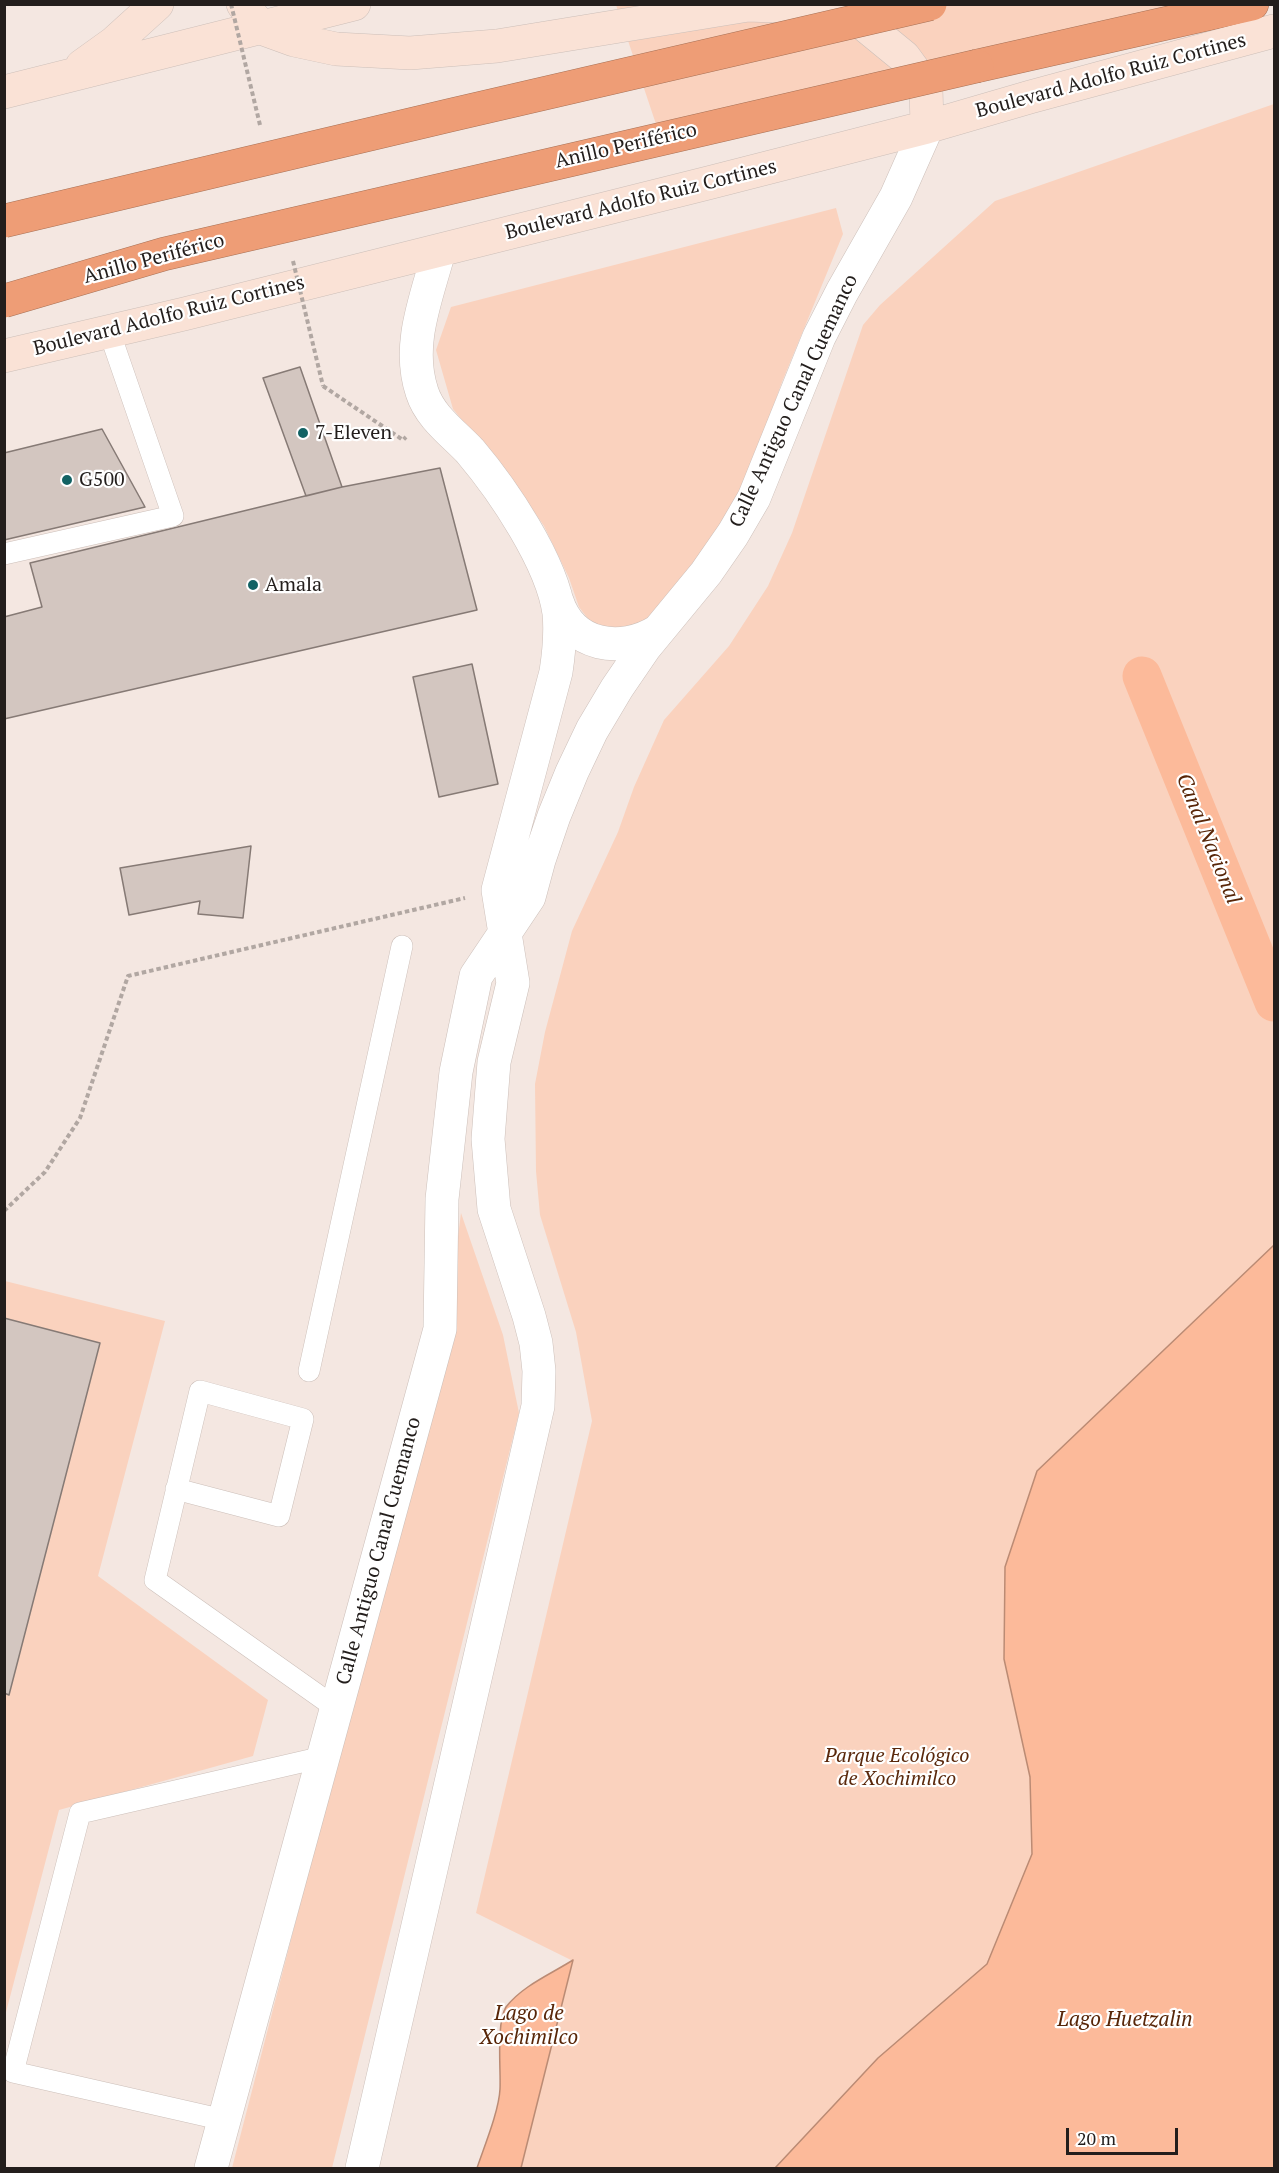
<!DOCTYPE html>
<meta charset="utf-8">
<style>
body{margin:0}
#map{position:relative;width:1279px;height:2173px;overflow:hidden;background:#f4e7e1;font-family:"PT Serif",serif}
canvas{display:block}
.frame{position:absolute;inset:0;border:6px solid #231e1c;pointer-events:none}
.scale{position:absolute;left:1066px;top:2128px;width:112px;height:27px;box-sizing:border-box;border:3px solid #231e1c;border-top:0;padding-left:8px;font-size:18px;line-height:21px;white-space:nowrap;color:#231e1c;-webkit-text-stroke:4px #fff;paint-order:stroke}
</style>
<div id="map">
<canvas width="1279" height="2173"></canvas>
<div class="frame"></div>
<div class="scale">20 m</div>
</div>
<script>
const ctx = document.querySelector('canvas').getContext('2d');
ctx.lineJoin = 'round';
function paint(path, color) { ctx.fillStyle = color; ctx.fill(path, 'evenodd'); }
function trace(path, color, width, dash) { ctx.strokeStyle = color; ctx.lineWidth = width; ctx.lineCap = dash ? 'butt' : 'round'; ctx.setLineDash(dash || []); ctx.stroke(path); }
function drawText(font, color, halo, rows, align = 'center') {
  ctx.font = font + ' "PT Serif",serif'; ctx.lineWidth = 4.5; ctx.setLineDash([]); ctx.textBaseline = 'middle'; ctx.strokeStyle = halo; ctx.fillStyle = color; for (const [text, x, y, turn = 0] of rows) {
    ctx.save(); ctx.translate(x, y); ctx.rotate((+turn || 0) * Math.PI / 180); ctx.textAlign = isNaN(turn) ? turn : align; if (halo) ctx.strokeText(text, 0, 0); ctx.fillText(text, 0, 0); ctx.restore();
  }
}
const green = new Path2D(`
 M616 5H1254L660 136Z
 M1274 104V2168H521L573 1961 476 1913 592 1421 576 1332 540 1215 536 1171 535 1084 545 1032 572 931 618 832 634 787 664 720 729 646 768 586 792 533 863 325 880 305 995 201Z
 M836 208 843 234 782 382 743 491 666 610 637 628 615 629 592 624 579 607 569 578 544 526 519 490 453 409 436 350 451 307Z
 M461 1213 503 1335 519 1413 332 2168H232L444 1347Z
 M5 1281 165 1321 98 1576 268 1700 253 1756 59 1810 5 2016Z`);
const water = new Path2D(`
 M1274 1245V2168H775L878 2058 987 1964 1032 1854 1030 1777 1004 1659 1005 1567 1037 1471Z
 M573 1960 521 2168H477C484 2147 499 2111 500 2089 501 2070 496 2023 506 2007 522 1986 551 1974 573 1960Z`);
const canal = new Path2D(`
 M1142 676 1274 1002`);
const building = new Path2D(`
 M300 367 342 487 306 496 263 378Z
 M102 429 145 507 4 540V453Z
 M440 468 477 610 4 719V617L42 607 30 563 342 487Z
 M472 664 498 784 439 797 413 677Z
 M251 846 243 918 198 914 200 901 129 915 120 868Z
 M4 1318 100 1343 9 1695 4 1693Z`);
const path = new Path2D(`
 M323 386 403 440 406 437
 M4 1211 45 1172 80 1118 128 976 465 898`);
const service = new Path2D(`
 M4 554 173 516 109 331
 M309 1371 402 946
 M176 1489 279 1516 303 1419 200 1391 155 1580 336 1708
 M224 2120 13 2072 80 1813 323 1757`);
const minor = new Path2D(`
 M557 601C572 647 621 654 658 631
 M211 2168 440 1329 442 1199 456 1072 476 976 529 897 539 860 554 816 572 772 592 730 617 688 645 647 706 573 733 534 754 498 819 337 842 292 896 197 927 127
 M362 2168 538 1406 539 1371 536 1343 529 1316 494 1209 488 1139 494 1062 513 983 498 890 556 672C559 652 561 633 559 613 552 562 503 490 470 451 453 433 430 417 422 392 406 344 427 297 439 251`);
const secondary = new Path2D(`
 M243 4 261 28 294 40 336 49 410 53 497 46 748 5 828 8 860 21 904 57 926 87 927 127
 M82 66 114 43 157 4
 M4 92 354 4
 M4 356 184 314 708 183 927 127 1030 97 1274 31`);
const motorway = new Path2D(`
 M977 66 1252 4`);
const pathBridge = new Path2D(`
 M231 4 260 125
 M293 261 323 386`);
const motorwayBridge = new Path2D(`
 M4 221 451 115 930 4
 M4 301 164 254 977 66`);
const markers = [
 [303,433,6,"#126264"],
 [67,480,6,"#126264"],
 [253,585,6,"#126264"]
];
const streetNames = [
 ["Boulevard Adolfo Ruiz Cortines",1111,76,-15],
 ["Anillo Periférico",626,146,-13],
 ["Boulevard Adolfo Ruiz Cortines",641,200,-14],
 ["Anillo Periférico",154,259,-15],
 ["Boulevard Adolfo Ruiz Cortines",169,316,-14],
 ["Calle Antiguo Canal Cuemanco",794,401,-65],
 ["Calle Antiguo Canal Cuemanco",379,1551,-75]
];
const poiNames = [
 ["7-Eleven",315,433],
 ["G500",79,480],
 ["Amala",265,585]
];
const parkNames = [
 ["Parque Ecológico",897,1756],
 ["de Xochimilco",897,1779]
];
const waterNames = [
 ["Canal Nacional",1208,839,68],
 ["Lago de",529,2014],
 ["Xochimilco",529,2038],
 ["Lago Huetzalin",1125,2020]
];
paint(green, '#fad2be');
paint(water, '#fcba9a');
trace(water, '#bb8b74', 1.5);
trace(canal, '#fcba9a', 39);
paint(building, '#d3c6c0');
trace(building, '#867a75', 1.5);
trace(service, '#ccbfb9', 22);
trace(minor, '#ccbfb9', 34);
trace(secondary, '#ccbfb9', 34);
trace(motorway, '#a77156', 34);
trace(path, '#b1a7a2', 4, [4.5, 3]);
trace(service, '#fff', 21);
trace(minor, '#fff', 33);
trace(secondary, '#fae2d6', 33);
trace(motorway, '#ee9d76', 33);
trace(motorwayBridge, '#a77156', 34, []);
trace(pathBridge, '#b1a7a2', 4, [4.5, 3]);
trace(motorwayBridge, '#ee9d76', 33);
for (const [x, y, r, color] of markers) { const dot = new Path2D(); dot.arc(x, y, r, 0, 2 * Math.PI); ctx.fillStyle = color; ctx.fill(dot); trace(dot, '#fff', 2); }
drawText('20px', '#231e1c', '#fff', streetNames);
drawText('20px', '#231e1c', '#fff', poiNames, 'left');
drawText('italic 20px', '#5a280b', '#fff', parkNames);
drawText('italic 21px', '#582608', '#fff', waterNames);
</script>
